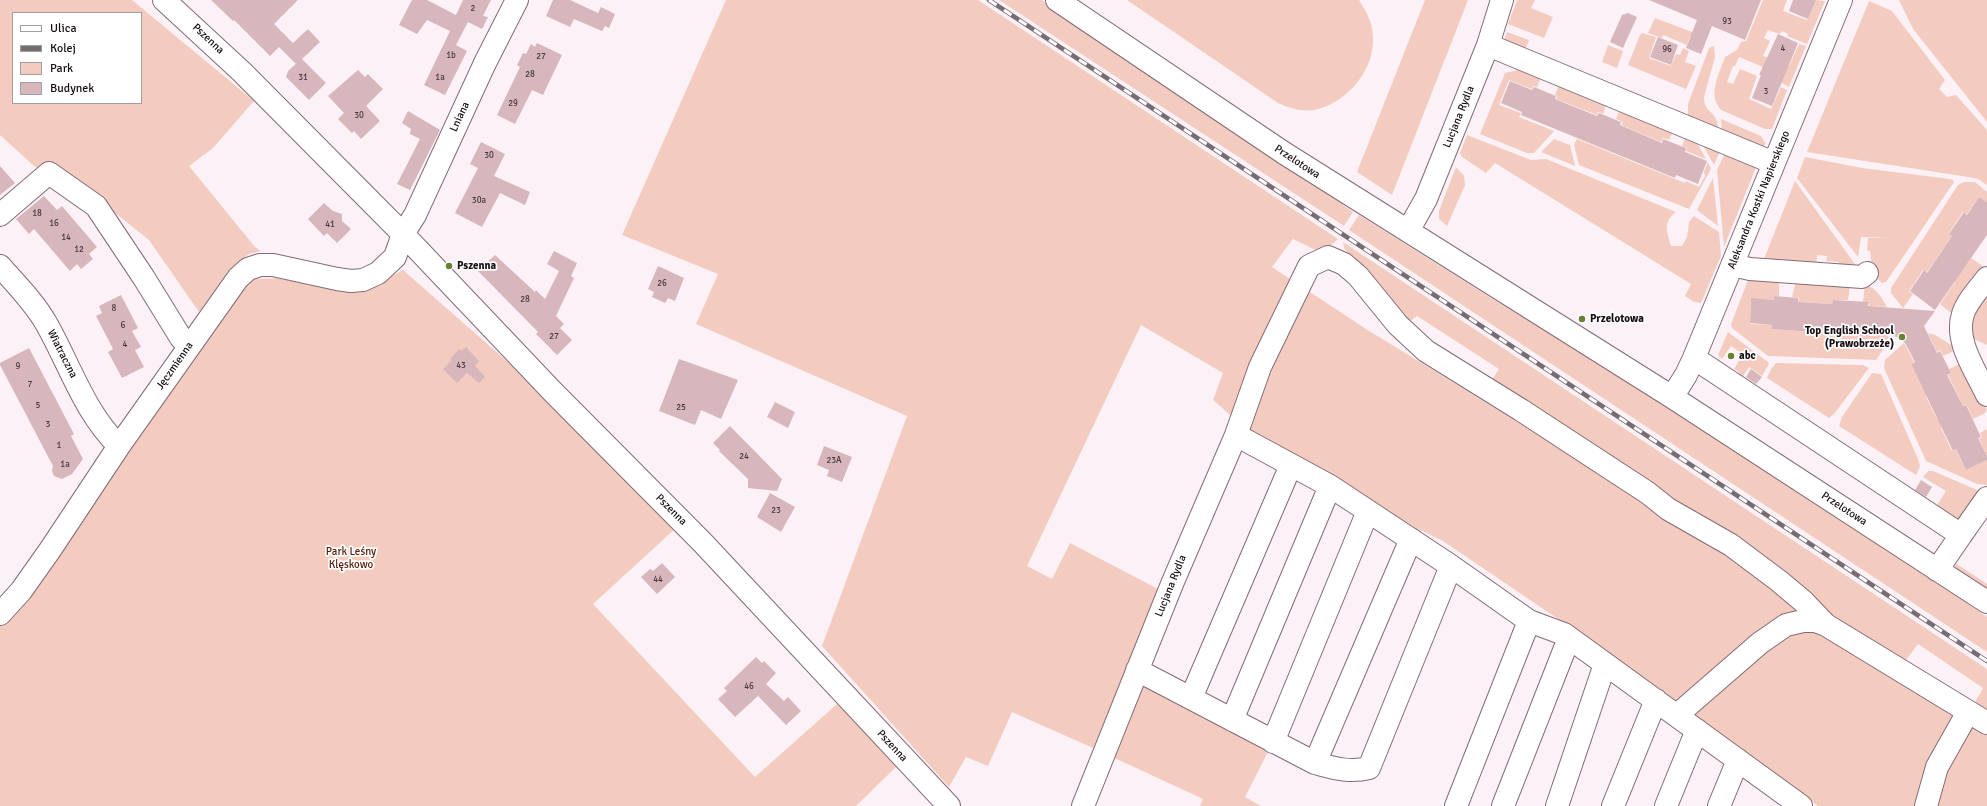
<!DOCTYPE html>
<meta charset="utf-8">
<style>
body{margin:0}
#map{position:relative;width:1987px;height:806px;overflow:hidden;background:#fcf1f7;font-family:Signika,sans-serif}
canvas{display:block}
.legend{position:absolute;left:12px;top:12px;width:130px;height:92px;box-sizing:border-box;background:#fff;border:1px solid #a29fa1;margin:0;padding:5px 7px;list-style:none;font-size:12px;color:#170e13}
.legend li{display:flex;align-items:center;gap:8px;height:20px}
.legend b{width:20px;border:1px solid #a29fa1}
</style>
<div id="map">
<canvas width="1987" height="806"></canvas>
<ul class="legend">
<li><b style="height:5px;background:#fff"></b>Ulica</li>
<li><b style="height:5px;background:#766d72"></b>Kolej</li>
<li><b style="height:11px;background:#f4ccbf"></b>Park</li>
<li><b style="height:11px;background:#d7b7bb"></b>Budynek</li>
</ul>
</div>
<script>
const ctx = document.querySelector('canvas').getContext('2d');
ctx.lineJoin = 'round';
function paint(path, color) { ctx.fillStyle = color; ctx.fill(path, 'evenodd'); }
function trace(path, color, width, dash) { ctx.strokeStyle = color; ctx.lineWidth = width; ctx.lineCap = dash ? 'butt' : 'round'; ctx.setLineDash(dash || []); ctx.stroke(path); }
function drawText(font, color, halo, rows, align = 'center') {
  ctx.font = font + ' Signika,sans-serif'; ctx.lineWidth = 3.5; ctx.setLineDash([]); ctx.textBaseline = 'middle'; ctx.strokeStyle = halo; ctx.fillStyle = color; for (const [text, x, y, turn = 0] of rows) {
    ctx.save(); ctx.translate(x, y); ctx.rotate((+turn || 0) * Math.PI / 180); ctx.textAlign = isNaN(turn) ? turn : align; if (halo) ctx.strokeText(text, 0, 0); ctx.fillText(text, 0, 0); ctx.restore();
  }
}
const green = new Path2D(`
 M0 0H132L254 101 213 148 189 166 255 247 261 251 249 254 229 270 199 312 149 240 109 208 34 166 0 135ZM13 13H141V103H13Z
 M726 0H978L1338 239 1322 253 1293 239 1272 267 1366 329 1736 556 1987 730V806H1818L1598 646 1443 541 1330 486 1244 427 1213 400 1223 373 1141 325 1027 566 1052 579 1070 543 1160 590 1093 748 1012 712 988 766 966 757 949 787 822 646 907 416 696 324 718 274 622 235Z
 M999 0H1042L1342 200 1343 205 1353 212 1344 226Z
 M1127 0H1359C1366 11 1373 23 1373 37 1375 70 1346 104 1314 110 1302 112 1289 108 1278 103Z
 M1425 0H1468L1392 195 1357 172Z
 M1517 0H1535L1531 8 1553 17 1544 38 1508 24Z
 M1763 0H1787L1783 11 1807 20 1816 0 1825 1 1807 44 1787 36 1788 34 1782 31 1780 34 1768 30 1764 38 1770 41 1763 56 1789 66 1799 44 1806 46 1789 87 1766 74 1760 76 1763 67 1739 57 1735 66H1733L1727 82 1733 84 1740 69 1757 76 1749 99 1771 109 1781 87 1787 90 1772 129H1765L1721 110C1707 95 1719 74 1725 57L1737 50 1741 42 1746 41Z
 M1899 0H1987V122L1913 29Z
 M1869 1 1892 11 1945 80 1939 89 1947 97 1956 95 1987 130V185L1978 179 1968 177 1807 152Z
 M1655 18 1705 37 1706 42 1690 36 1687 45 1663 35 1662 38 1648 33Z
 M1507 32 1529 40 1524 53 1503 45Z
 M1642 33 1656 37 1649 58 1671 66 1676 54 1680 55 1683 48 1689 51 1685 62 1696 66 1686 89 1628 65 1640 35Z
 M1608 45 1623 51 1617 68 1602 62Z
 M1714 46 1715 57 1704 97C1704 112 1713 110 1716 119 1718 122 1718 128 1718 132L1688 120V104L1709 48Z
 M1531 67 1543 72 1537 87 1533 86 1532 89 1509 80 1499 105 1521 113 1519 117 1554 131 1534 153H1527L1480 134 1505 73Z
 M1560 82 1607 101 1603 114 1598 112 1597 115 1556 99 1557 96 1555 95Z
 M1621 107 1674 129 1669 140 1663 138 1661 142 1621 125 1623 122 1616 119Z
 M1721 119 1761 136 1766 144 1762 147 1722 134Z
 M1687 134 1693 136 1706 159 1686 151 1687 148 1682 146Z
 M1467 135 1531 160 1546 159 1676 212C1662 223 1667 231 1671 246H1682L1687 237 1689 222 1694 216 1719 232 1721 256 1701 303 1694 302 1685 296 1691 284 1495 163 1486 173 1462 157 1460 153Z
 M1554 139 1570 145 1575 166 1541 152Z
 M1577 139 1685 183 1686 181 1699 187 1705 176 1704 172 1708 162 1711 169 1689 209 1579 165 1574 145Z
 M1700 140 1721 149 1714 165Z
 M1726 151 1757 165 1724 247 1717 170Z
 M1805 157 1862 168 1950 179 1953 180 1954 182 1886 282 1882 283 1873 275 1870 251 1867 250 1868 238H1889L1861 237 1858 257 1797 178Z
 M1456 167 1464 176 1465 185 1447 226 1439 219V211Z
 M1713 178 1718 226 1697 210Z
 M1795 181 1855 264 1856 271 1838 269 1839 262 1826 261 1827 256 1817 255 1816 269 1764 265V259Z
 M1964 182H1975L1987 192V202L1979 197 1967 214 1963 212 1949 233 1952 236 1927 272 1923 270 1909 291 1913 294 1903 308 1891 293V288L1958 185Z
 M1359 215 1491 298 1661 401 1959 595 1963 600 1987 617V652L1349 230Z
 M1343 242 1987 669V712L1974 704 1983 688 1918 644 1906 660 1826 613 1489 384 1499 369 1417 316 1406 324 1344 248Z
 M1971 258 1983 266 1984 270 1956 313H1951L1940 304 1955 282 1952 279 1965 261 1968 263Z
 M403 270 525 377 677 527 593 604 755 777 837 704 898 765 856 806H0V626L38 586 141 432 241 290 254 279 289 278 378 284Z
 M1754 276 1779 281V296H1774V300L1751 299 1750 324 1772 325V329L1867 336 1868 332 1889 334 1887 344 1876 360 1768 356 1732 328 1731 324 1748 280Z
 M1796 281 1850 286 1848 300H1833L1832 304 1798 302 1799 298 1792 297Z
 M1865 285C1876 287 1882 298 1887 307L1869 306V302H1863Z
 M1987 288V345L1967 336 1966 327Z
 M1728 332 1768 362 1769 364 1762 376 1749 367 1742 378 1738 375 1739 372 1734 369 1743 354 1731 346 1722 359 1718 355Z
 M1928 333 1935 335 1958 349 1943 356 1940 350 1937 352Z
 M1904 343 1914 362 1911 364 1922 387 1929 395 1926 397 1937 419 1940 418 1944 426 1941 428 1952 451 1956 450 1966 470 1987 460V485L1977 484 1926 461 1884 368 1885 360Z
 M1776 363 1863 365 1869 368 1834 414 1829 418 1767 378 1771 369Z
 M1962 363 1987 410 1985 413 1973 419 1966 404 1963 406 1948 375 1951 373 1949 369Z
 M1872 373 1881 374 1918 459 1920 466 1916 475 1839 426 1842 417Z
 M1987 429V456L1979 439 1982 437 1980 433Z
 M1928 471H1933L1984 493 1962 520 1956 519 1936 507 1946 491 1923 477Z
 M1955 563 1987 584V591L1956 569Z
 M1143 672 1273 742 1245 797 1261 806H1200L1203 799 1108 755Z`);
const building = new Path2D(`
 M211 0H298L274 24 293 43 308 29 320 42 302 59 326 83 309 100 286 77 288 71 298 62 296 64 279 47 270 56 234 20 233 21Z
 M412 0H427L456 15 463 0H491L483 16 488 17 482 29 468 22 456 45 467 51 445 95 424 85 450 31 427 20 417 34 399 25Z
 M553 0H570L598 13 601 7 615 14 609 28 605 26 602 31 574 19 570 27 546 16Z
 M1649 0H1761L1745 40 1712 26 1701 54 1686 48 1697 20Z
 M1793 0H1816L1808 19 1789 11Z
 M1628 13 1637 17 1623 48 1610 42 1622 15Z
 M1778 34 1798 43 1772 106 1752 98 1761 75H1759Z
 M1658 37 1678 45 1671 65 1650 57Z
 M537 43 562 55 543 95 532 90 515 124 497 115 520 67 517 65 523 53 526 54 531 44 535 47Z
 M358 70 365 77 368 74 383 89 366 106 380 121 361 139 354 131 352 133 338 119 344 113 328 96Z
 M1510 81 1532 90 1534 87 1556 96 1555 99 1597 116 1599 113 1621 122 1620 125 1662 143 1663 139 1686 148 1685 152 1707 161 1698 184 1676 175 1675 178 1521 115 1522 112 1501 103Z
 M408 111 440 130 410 190 397 184 420 139 410 134 411 129 402 123Z
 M481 142 505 154 494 176 530 192 525 205 500 193 482 227 455 213 478 168 470 164Z
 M0 166 15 183 0 195Z
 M44 196 57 210 62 206 97 247 89 254 93 259 81 269 77 264 70 271 34 229 29 234 16 219Z
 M1979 197 1987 202V235L1935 310 1910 291 1924 270 1927 273 1952 236 1949 234 1964 212 1967 215Z
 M324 203 333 211 342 214V221L351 229 337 243 327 233 324 236 308 219Z
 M554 251 577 263 571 276 574 278 556 316 564 324 560 328 572 340 557 355 536 334 538 332 478 271 495 255 535 292 536 290 545 299 559 271 547 264Z
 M658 266 684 278 675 301 668 298 665 303 652 297 654 292 648 289Z
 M121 295 138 328 132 331 141 347 135 350 144 367 122 378 108 352 113 349 96 316 102 313 99 306Z
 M1774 296 1798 298V302L1832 304 1833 300 1869 302 1868 306 1935 311 1924 326 1937 353 1940 351 1951 373 1947 375 1963 406 1966 405 1981 437 1978 438 1987 456V460L1966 470 1956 449 1953 451 1911 364 1915 362 1905 343 1890 333 1868 332 1867 336 1772 329V325L1750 323 1751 298 1774 300Z
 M466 347 479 361 475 366 485 377 479 383 467 373 457 383 443 369 452 360 450 359 459 349 461 351Z
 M29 348 74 434 71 436 83 459 72 474 62 479 54 476 52 471 53 466 0 365V363Z
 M679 359 738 380 721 419 701 410 695 425 659 411Z
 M1751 369 1762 377 1756 384 1746 377Z
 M775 402 795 412 788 428 767 417Z
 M730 426 782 479 777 491 748 488V479L719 451 720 450 713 443Z
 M824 446 852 457 842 482 827 476 829 470 817 465Z
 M1921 480 1932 487 1926 497 1915 490Z
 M770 493 795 507 781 532 757 517Z
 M662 563 675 577 657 594 641 577 650 569 653 571Z
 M756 657 762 663 764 661 776 673 766 684 784 701 788 697 801 711 786 725 758 696 735 717 718 699 727 691 724 688Z`);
const minor = new Path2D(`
 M164 0 242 72 403 234 553 392 703 543 949 806
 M1057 0 1284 153 1672 397 1987 602
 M1488 45 1774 163
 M0 215 49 173 96 206 144 278 181 338 190 345
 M1408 231 1426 199 1488 45 1502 0
 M1732 265 1750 269 1862 277 1867 273
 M0 266C16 284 34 302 46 323 70 365 84 412 119 446
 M1987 278C1979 289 1967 301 1963 314 1954 341 1976 371 1987 395
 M1694 358 1961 535 1937 570
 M1672 397 1686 375 1694 358 1841 0
 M1236 435 1330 486 1451 566 1529 621 1564 634 1801 806
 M1961 535 1987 498
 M0 614 21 591 50 550 119 446 238 278 248 269 260 265H273L337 279 351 281 363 280 378 273 395 257 403 234 415 215 485 63 517 0
 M1137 670 1315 763C1334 768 1349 773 1369 768L1451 566
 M1191 698 1291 465
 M1677 715 1760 643 1786 625 1803 621H1815L1826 625 1987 723
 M1232 720 1330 486
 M1273 742 1368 511
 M1315 763 1411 539
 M1083 806 1172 584 1236 435 1260 367 1309 266 1328 257 1344 264 1358 276 1398 325 1426 351 1521 410 1648 493 1668 509 1731 545 1779 581 1804 602 1826 625
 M1456 806 1529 621
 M1503 806 1569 638
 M1557 806 1605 664
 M1613 806 1656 700
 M1666 806 1697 730
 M1719 806 1738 760
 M1926 806 1937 767 1968 712`);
const rail = new Path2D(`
 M989 0 1987 661`);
const markers = [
 [449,266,4,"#698134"],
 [1582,319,4,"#698134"],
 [1902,337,4,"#698134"],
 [1731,356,4,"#698134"]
];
const numberNames = [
 ["2",473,9],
 ["93",1727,22],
 ["4",1783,49],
 ["96",1667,50],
 ["1b",451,56],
 ["27",541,57],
 ["28",530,75],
 ["31",303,78],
 ["1a",440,78],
 ["3",1766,92],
 ["29",513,104],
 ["30",359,116],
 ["30",489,156],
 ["30a",479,201],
 ["18",37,214],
 ["16",54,224],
 ["41",330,225],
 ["14",66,238],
 ["12",79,250],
 ["26",662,284],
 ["28",525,300],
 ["8",114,309],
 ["6",123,326],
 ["27",554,337],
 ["4",125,345],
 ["43",461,366],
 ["9",18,367],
 ["7",30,385],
 ["5",38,406],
 ["25",681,408],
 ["3",48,425],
 ["1",59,446],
 ["24",744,457],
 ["23A",834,461],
 ["1a",65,465],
 ["23",776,511],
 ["44",658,580],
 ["46",749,687]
];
const streetNames = [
 ["Pszenna",208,39,43],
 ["Lniana",460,117,-65],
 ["Lucjana Rydla",1459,117,-68],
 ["Przelotowa",1297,162,33],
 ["Aleksandra Kostki Napierskiego",1759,200,-68],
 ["Wiatraczna",62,354,63],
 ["Jęczmienna",175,366,-55],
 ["Przelotowa",1844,509,33],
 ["Pszenna",671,510,45],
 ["Lucjana Rydla",1171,586,-68],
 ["Pszenna",892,746,47]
];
const poiNames = [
 ["Pszenna",457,266],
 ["Przelotowa",1590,319],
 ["Top English School",1894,331,"right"],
 ["(Prawobrzeże)",1894,344,"right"],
 ["abc",1739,356]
];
const parkNames = [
 ["Park Leśny",351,552],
 ["Klęskowo",351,565]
];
paint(green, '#f4ccbf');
paint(building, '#d7b7bb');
trace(minor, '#836b79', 24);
trace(minor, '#fff', 22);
trace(rail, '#766d72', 4.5);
trace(rail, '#fff', 3, [9]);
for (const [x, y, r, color] of markers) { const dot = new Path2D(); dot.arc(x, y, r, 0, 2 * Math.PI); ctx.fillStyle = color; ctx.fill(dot); trace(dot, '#fff', 1.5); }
drawText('9px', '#47383d', null, numberNames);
drawText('11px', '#170e13', '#fff', streetNames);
drawText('bold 11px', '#170e13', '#fff', poiNames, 'left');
drawText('11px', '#5a2009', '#fff', parkNames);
</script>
